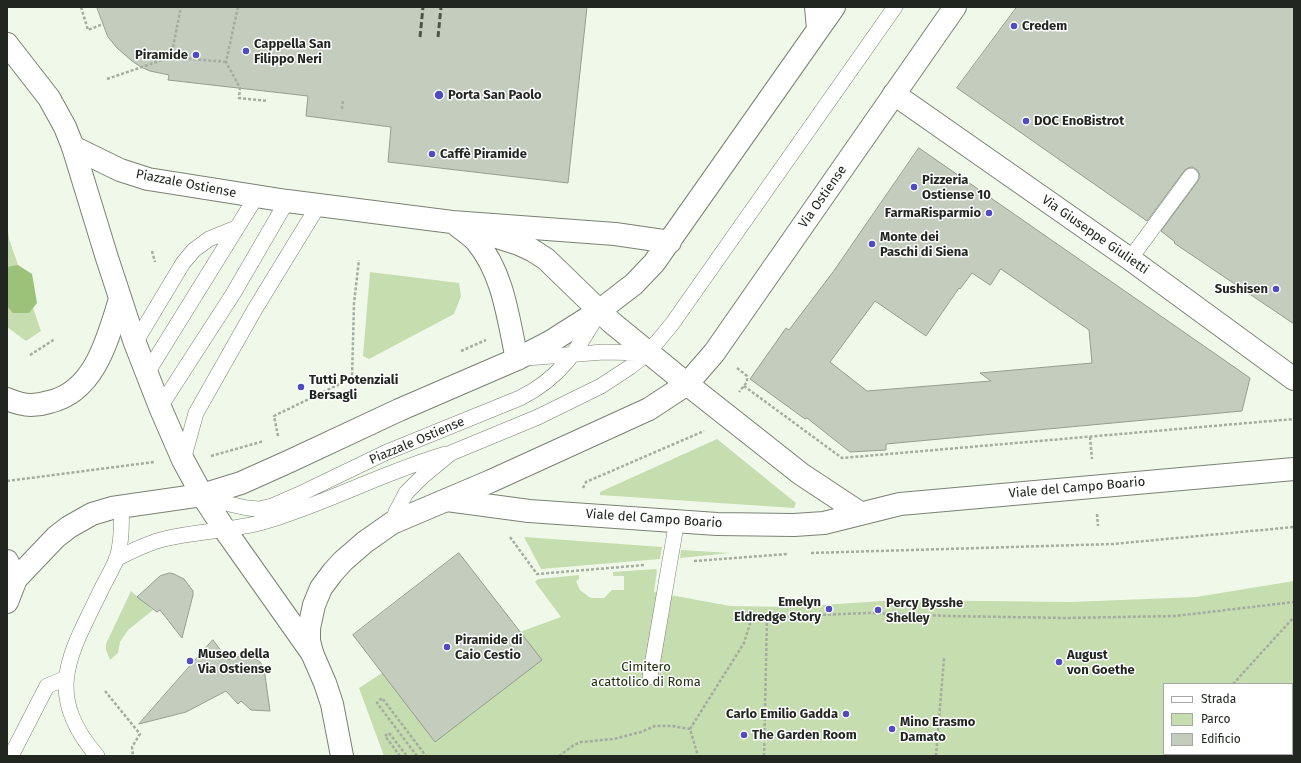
<!DOCTYPE html>
<meta charset="utf-8">
<style>
body{margin:0}
#map{position:relative;width:1301px;height:763px;overflow:hidden;background:#f0f9e9;font-family:"Fira Sans",sans-serif}
canvas{display:block}
.frame{position:absolute;inset:0;border:8px solid #222620;pointer-events:none}
.legend{position:absolute;left:1163px;top:683px;width:130px;height:72px;box-sizing:border-box;background:#fff;border:1px solid #a7a8a6;margin:0;padding:5px 7px;list-style:none;font-size:12px;color:#222620}
.legend li{display:flex;align-items:center;gap:8px;height:20px}
.legend b{width:20px;border:1px solid #a7a8a6}
</style>
<div id="map">
<canvas width="1301" height="763"></canvas>
<div class="frame"></div>
<ul class="legend">
<li><b style="height:5px;background:#fff"></b>Strada</li>
<li><b style="height:11px;background:#c5ddaf"></b>Parco</li>
<li><b style="height:11px;background:#c4cdbd"></b>Edificio</li>
</ul>
</div>
<script>
const ctx = document.querySelector('canvas').getContext('2d');
ctx.lineJoin = 'round';
function paint(path, color) { ctx.fillStyle = color; ctx.fill(path, 'evenodd'); }
function trace(path, color, width, dash) { ctx.strokeStyle = color; ctx.lineWidth = width; ctx.lineCap = dash ? 'butt' : 'round'; ctx.setLineDash(dash || []); ctx.stroke(path); }
function drawText(font, color, halo, rows, align = 'center') {
  ctx.font = font + ' "Fira Sans",sans-serif'; ctx.lineWidth = 3; ctx.setLineDash([]); ctx.textBaseline = 'middle'; ctx.strokeStyle = halo; ctx.fillStyle = color; for (const [text, x, y, turn = 0] of rows) {
    ctx.save(); ctx.translate(x, y); ctx.rotate((+turn || 0) * Math.PI / 180); ctx.textAlign = isNaN(turn) ? turn : align; if (halo) ctx.strokeText(text, 0, 0); ctx.fillText(text, 0, 0); ctx.restore();
  }
}
const green = new Path2D(`
 M7 223 9 239 41 331 26 341 7 327Z
 M370 272 459 283 461 296 454 314 369 359 363 356Z
 M717 439 796 503 794 508 600 495V492Z
 M524 537 662 547 660 559 541 569Z
 M681 550 730 553 680 558Z
 M656 569 657 571 654 592 730 606 792 607 897 600 1071 602 1196 597 1294 581V756H384L359 688 382 673 520 632 561 617 535 582 538 579 579 575V579L576 581 580 590 589 597 592 598H604L612 590H624V576H613V572ZM1164 684H1292V754H1164Z
 M131 591 153 610 128 630 120 642 118 653 110 660 106 650V644Z`);
const forest = new Path2D(`
 M18 265 32 274 37 303 29 313H13L7 306V267Z`);
const building = new Path2D(`
 M97 7H587L568 183 388 162 391 127 306 116 308 96 168 80 169 75 150 71 141 67 132 61 117 48 108 37Z
 M1017 7H1294V324L1174 243 1175 242 1161 231 1198 181 1200 177 1199 173 1196 169 1192 167 1188 168 1184 171 1147 221 957 88Z
 M919 148 1250 378 1242 411 886 444V450L850 452 807 418 805 419 750 379 786 328 789 330 833 272ZM1001 269 1089 330 1092 363 980 373 991 381 867 391 830 362 875 301 926 336 959 288 960 289 972 273 990 285Z
 M459 553 542 660 435 742 353 635Z
 M170 573 174 574 184 579 193 591V595L182 638 160 610 157 612 137 597 160 576Z
 M213 640 228 660 244 655H249L260 662 264 668 270 711 251 710 241 701 238 704 226 691 186 712 139 724Z`);
const path = new Path2D(`
 M81 7 88 30 103 24
 M238 7 226 62 240 88 239 98 268 101
 M171 57 181 7
 M107 79 171 57 226 62
 M342 109 343 100
 M152 251 155 262
 M461 351 486 340
 M30 355 55 339
 M737 368 747 376V382L739 392
 M744 386 842 458 1294 419
 M278 436 274 416 352 378 354 303 359 260
 M1090 437 1092 459
 M211 456 264 441
 M7 481 154 462
 M583 488 586 482 704 431
 M1097 514 1098 526
 M510 537 537 574 645 565
 M811 553 1113 544 1294 527
 M694 561 788 554
 M1233 684 1294 617
 M105 691 140 734 132 747 133 756
 M690 729 744 643 752 617H767
 M400 756 385 736 389 733 407 756
 M417 756 377 703 382 698 426 756
 M559 756 574 745 581 742 614 739 641 732 655 726H672L690 729 698 756
 M764 756 767 617 868 613 948 616 1065 618 1175 616 1294 602
 M936 756 944 658
 M1167 756 1169 754`);
const lane = new Path2D(`
 M1130 259 1191 176
 M135 343 183 263 194 250 209 239 236 228
 M526 358 604 352 648 353
 M147 373 256 197
 M160 407 233 294 287 201
 M183 460 196 413 255 309 318 206
 M202 495 229 504 247 508 259 509 272 506 304 492 387 452 520 398C560 378 576 352 598 314
 M392 523 396 512 406 493 423 476 451 453 538 417 601 386 630 367 648 353 672 324 895 7
 M116 559C132 551 147 543 164 539 197 531 230 531 263 522 326 504 383 472 446 454
 M650 677 677 520
 M11 756 47 686 66 678
 M97 756C42 692 71 653 102 588 107 578 113 568 117 558 122 541 122 524 121 506`);
const street = new Path2D(`
 M816 7 818 29
 M894 94 1130 259 1294 379
 M687 384 801 474 860 513
 M447 500 529 511 717 524 794 525 824 523 900 504 1294 469`);
const secondary = new Path2D(`
 M73 147 120 170 148 179 287 201 452 222 615 234 670 242
 M458 226C464 231 472 236 477 242 504 275 508 319 517 359
 M485 233 519 244 532 250 546 259 611 322 687 384
 M7 399C14 402 23 405 31 405 37 405 43 404 49 402 95 392 108 338 120 299
 M16 579 56 537 69 527 92 514 112 508 202 495 241 483 290 461 399 410 517 359 550 342 599 311 634 284 654 263 834 7
 M312 653 309 641V628L314 605 321 588 333 572 343 561 365 542 392 523 491 481 649 409 687 384 714 353 955 7`);
const primary = new Path2D(`
 M7 44 49 98 65 127 73 147 107 258 135 343 160 407 183 460 202 495 225 530 312 653 325 683 332 704 342 756
 M7 561 16 579 7 602`);
const rail = new Path2D(`
 M420 37 423 7
 M438 37 441 7`);
const markers = [
 [1014,26,4,"#524ac1"],
 [246,51,4,"#524ac1"],
 [196,55,4,"#524ac1"],
 [439,95,5,"#524ac1"],
 [1026,121,4,"#524ac1"],
 [432,154,4,"#524ac1"],
 [914,187,4,"#524ac1"],
 [989,213,4,"#524ac1"],
 [872,244,4,"#524ac1"],
 [1276,289,4,"#524ac1"],
 [301,387,4,"#524ac1"],
 [829,609,4,"#524ac1"],
 [878,610,4,"#524ac1"],
 [447,647,4,"#524ac1"],
 [190,661,4,"#524ac1"],
 [1059,662,4,"#524ac1"],
 [846,714,4,"#524ac1"],
 [892,729,4,"#524ac1"],
 [744,735,4,"#524ac1"]
];
const poiNames = [
 ["Credem",1022,26],
 ["Cappella San",254,44],
 ["Filippo Neri",254,59],
 ["Piramide",188,55,"right"],
 ["Porta San Paolo",448,95],
 ["DOC EnoBistrot",1034,121],
 ["Caffè Piramide",440,154],
 ["Pizzeria",922,180],
 ["Ostiense 10",922,195],
 ["FarmaRisparmio",981,213,"right"],
 ["Monte dei",880,237],
 ["Paschi di Siena",880,252],
 ["Sushisen",1268,289,"right"],
 ["Tutti Potenziali",309,380],
 ["Bersagli",309,395],
 ["Emelyn",821,602,"right"],
 ["Eldredge Story",821,617,"right"],
 ["Percy Bysshe",886,603],
 ["Shelley",886,618],
 ["Piramide di",455,640],
 ["Caio Cestio",455,655],
 ["Museo della",198,654],
 ["Via Ostiense",198,669],
 ["August",1067,655],
 ["von Goethe",1067,670],
 ["Carlo Emilio Gadda",838,714,"right"],
 ["Mino Erasmo",900,722],
 ["Damato",900,737],
 ["The Garden Room",752,735]
];
const streetNames = [
 ["Piazzale Ostiense",186,184,11],
 ["Via Ostiense",823,197,-55],
 ["Via Giuseppe Giulietti",1095,235,35],
 ["Piazzale Ostiense",417,441,-23],
 ["Viale del Campo Boario",1077,488,-5],
 ["Viale del Campo Boario",654,519,4]
];
const parkNames = [
 ["Cimitero",646,667],
 ["acattolico di Roma",646,682]
];
paint(green, '#c5ddaf');
paint(forest, '#9cc178');
paint(building, '#c4cdbd');
trace(building, '#959d8f', 1);
trace(lane, '#7a8173', 16);
trace(street, '#7a8173', 24);
trace(secondary, '#7a8173', 24);
trace(primary, '#7a8173', 24);
trace(path, '#a5aca0', 2.5, [3, 2]);
trace(lane, '#fff', 15);
trace(street, '#fff', 22);
trace(secondary, '#fff', 22);
trace(primary, '#fff', 22);
trace(rail, '#4e534b', 3, [6, 3]);
for (const [x, y, r, color] of markers) { const dot = new Path2D(); dot.arc(x, y, r, 0, 2 * Math.PI); ctx.fillStyle = color; ctx.fill(dot); trace(dot, '#fff', 1.5); }
drawText('bold 13px', '#222620', '#fff', poiNames, 'left');
drawText('13px', '#222620', '#fff', streetNames);
drawText('13px', '#202f10', '#fff', parkNames);
</script>
